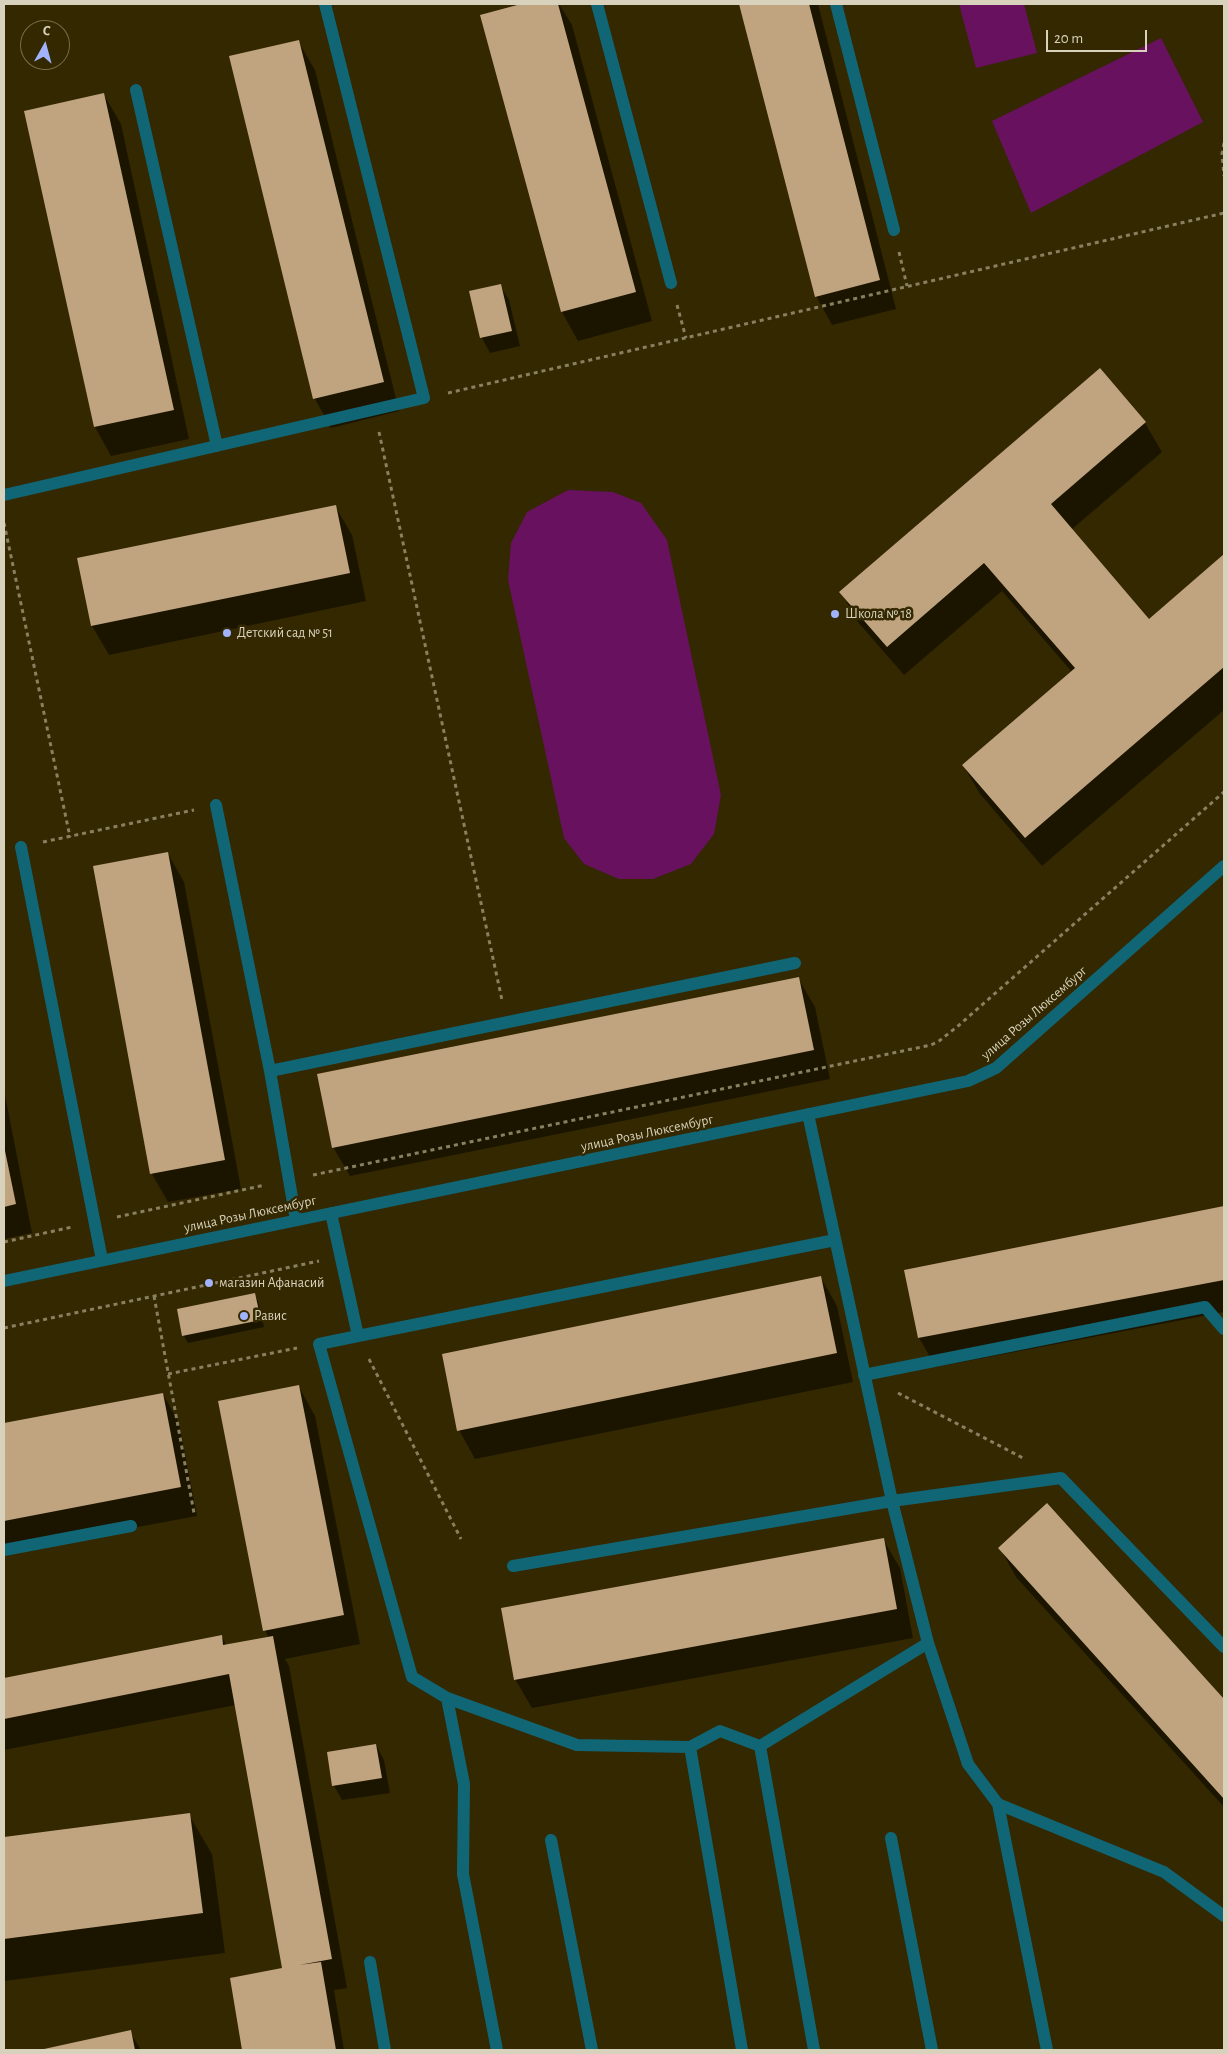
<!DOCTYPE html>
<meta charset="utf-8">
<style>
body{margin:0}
#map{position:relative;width:1228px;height:2054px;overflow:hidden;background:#342800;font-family:"Alegreya Sans",sans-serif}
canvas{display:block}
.frame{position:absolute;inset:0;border:5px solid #d8d2bc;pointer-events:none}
.north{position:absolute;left:20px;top:20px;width:50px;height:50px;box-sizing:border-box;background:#342800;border:1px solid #766c4b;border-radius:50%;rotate:7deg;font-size:14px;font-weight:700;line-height:20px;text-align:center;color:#d8d2bc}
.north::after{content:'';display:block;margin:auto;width:18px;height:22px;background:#a1b3fd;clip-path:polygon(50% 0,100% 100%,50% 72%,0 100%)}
.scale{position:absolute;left:1046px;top:30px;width:101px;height:22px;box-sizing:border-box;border:2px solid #d8d2bc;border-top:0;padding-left:6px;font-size:15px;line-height:18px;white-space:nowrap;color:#d8d2bc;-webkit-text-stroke:4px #342800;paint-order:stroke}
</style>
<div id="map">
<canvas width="1228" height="2054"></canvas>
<div class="frame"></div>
<div class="north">С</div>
<div class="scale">20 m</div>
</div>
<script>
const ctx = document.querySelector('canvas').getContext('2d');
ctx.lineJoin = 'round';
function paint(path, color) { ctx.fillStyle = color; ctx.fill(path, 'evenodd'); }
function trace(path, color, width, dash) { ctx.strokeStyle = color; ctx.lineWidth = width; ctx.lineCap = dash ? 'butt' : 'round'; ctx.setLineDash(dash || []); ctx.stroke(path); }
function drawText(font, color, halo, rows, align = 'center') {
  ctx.font = font + ' "Alegreya Sans",sans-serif'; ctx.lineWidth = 5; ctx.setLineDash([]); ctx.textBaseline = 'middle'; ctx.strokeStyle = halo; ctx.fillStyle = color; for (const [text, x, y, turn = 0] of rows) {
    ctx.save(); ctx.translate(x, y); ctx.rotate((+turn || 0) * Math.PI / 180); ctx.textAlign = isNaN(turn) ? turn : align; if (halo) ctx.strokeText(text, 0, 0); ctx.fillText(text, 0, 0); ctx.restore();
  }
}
const green = new Path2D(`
 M959 4H1024L1037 53 976 68Z
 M1161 38 1203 122 1031 213 992 121Z
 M568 490 613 492 641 503 667 540 721 795 714 834 691 864 653 879H619L584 864 564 838 508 580 511 543 527 512Z`);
const shadow = new Path2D(`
 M526 4H559L572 25 652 321 578 341 562 312 482 16Z
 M741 4H818L896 309 832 325 816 296Z
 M298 41 315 70 399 411 331 428 315 399 231 57Z
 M104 95 121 124 189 439 111 456 95 427Z
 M500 285 509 300 520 346 490 353 482 338 471 292Z
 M1145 423 1162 452 1071 530 1149 620 1224 556V710L1042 866 980 794 963 765 1072 672 1002 591 904 675 857 621 841 592Z
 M335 506 352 535 366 601 109 655 92 626 78 559Z
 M168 854 184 882 241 1189 168 1202 152 1174Z
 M798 978 815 1007 830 1079 350 1176 333 1147Z
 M4 1090 32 1233 4 1239Z
 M1224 1207V1312L936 1367 919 1338 905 1271Z
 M821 1278 837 1306 853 1382 475 1459 459 1430Z
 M254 1294 258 1301 264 1327 188 1343 184 1336 178 1310Z
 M299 1387 315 1416 360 1644 285 1659 289 1666 347 1988 334 1990 344 2050H243L231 1979 285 1970 236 1705 4 1750V1680L222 1637 227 1646 269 1638 265 1630Z
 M163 1394 179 1423 197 1516 4 1552V1424Z
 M1047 1505 1224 1701V1807L1016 1577 1000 1548Z
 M883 1539 900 1568 913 1638 532 1708 515 1679Z
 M376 1745 384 1760 390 1793 342 1800 334 1786Z
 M189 1815 212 1854 225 1953 4 1981V1838Z
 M130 2032 141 2050H46Z`);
const building = new Path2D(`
 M521 4H558L636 292 561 312 480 15Z
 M739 4H809L880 280 815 297Z
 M299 40 384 382 313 399 229 56Z
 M104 93 174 410 94 427 24 111Z
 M501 284 512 331 480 338 469 291Z
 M1100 368 1146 422 1051 504 1149 619 1224 554V667L1025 838 962 765 1075 668 984 563 887 647 839 592Z
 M336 505 350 573 91 626 77 558Z
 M168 852 225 1160 150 1174 93 866Z
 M799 977 814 1050 332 1148 317 1074Z
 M4 1146 16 1204 4 1207Z
 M1224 1206V1280L918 1338 904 1270Z
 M821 1276 837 1353 457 1431 442 1354Z
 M255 1293 261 1320 182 1336 177 1309Z
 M299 1385 344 1615 263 1631 218 1401Z
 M163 1393 181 1487 4 1521V1423Z
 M1047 1503 1224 1699V1799L998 1548Z
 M884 1538 897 1609 514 1680 501 1608Z
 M222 1635 223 1645 273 1636 332 1959 299 1965 321 1962 336 2050H242L230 1978 282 1968 229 1674 4 1719V1678Z
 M376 1744 382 1778 332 1786 327 1752Z
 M190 1813 203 1913 4 1939V1837Z
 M131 2030 135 2050H44V2049Z`);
const path = new Path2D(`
 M1224 143 1222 154 1224 176
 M899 252 907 286
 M677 305 686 338
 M448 393 1224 213
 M379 432 502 1000
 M4 523 70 837
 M43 842 194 810
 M313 1175 931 1045 939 1041 958 1026 1224 792
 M117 1217 265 1185
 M4 1242 72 1227
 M154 1296 194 1513
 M4 1328 319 1261
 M369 1359 461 1539
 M168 1374 297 1348
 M898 1393 1023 1458`);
const minor = new Path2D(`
 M597 4 671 283
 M836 4 894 230
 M136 90 217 446
 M4 495 424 398 325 4
 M216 805 270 1071 296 1220
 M21 847 102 1260
 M270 1071 795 963
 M808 1114 892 1501 928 1643 968 1764 998 1804 1164 1872 1224 1916
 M331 1213 358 1336 319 1344 412 1677 447 1698 464 1784 463 1874 497 2050
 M4 1281 968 1081 996 1068 1224 866
 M358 1336 835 1240
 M864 1375 1205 1307 1224 1329
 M4 1550 131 1526
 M513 1566 892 1501 1061 1478 1224 1647
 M447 1698 577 1745 690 1747 720 1731 760 1746 928 1643
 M760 1746 814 2050
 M690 1747 742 2050
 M998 1804 1047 2050
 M891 1838 932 2050
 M551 1840 592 2050
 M370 1962 385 2050`);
const markers = [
 [835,614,5,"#a1b3fd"],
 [227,633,5,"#a1b3fd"],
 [209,1283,5,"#a1b3fd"],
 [244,1316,5,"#a1b3fd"]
];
const poiNames = [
 ["Школа № 18",845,614],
 ["Детский сад № 51",237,633],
 ["магазин Афанасий",219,1283],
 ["Равис",254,1316]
];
const streetNames = [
 ["улица Розы Люксембург",1034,1013,-41],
 ["улица Розы Люксембург",647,1133,-12],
 ["улица Розы Люксембург",250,1214,-12]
];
paint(green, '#68115e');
paint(shadow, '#0007');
paint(building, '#c0a480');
trace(path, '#898061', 3, [4, 4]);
trace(minor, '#116675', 12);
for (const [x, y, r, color] of markers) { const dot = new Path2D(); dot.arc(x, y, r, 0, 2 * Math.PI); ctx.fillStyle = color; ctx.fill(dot); trace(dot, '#342800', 2); }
drawText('14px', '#d8d2bc', '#342800', poiNames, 'left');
drawText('14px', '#d8d2bc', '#342800', streetNames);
</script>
